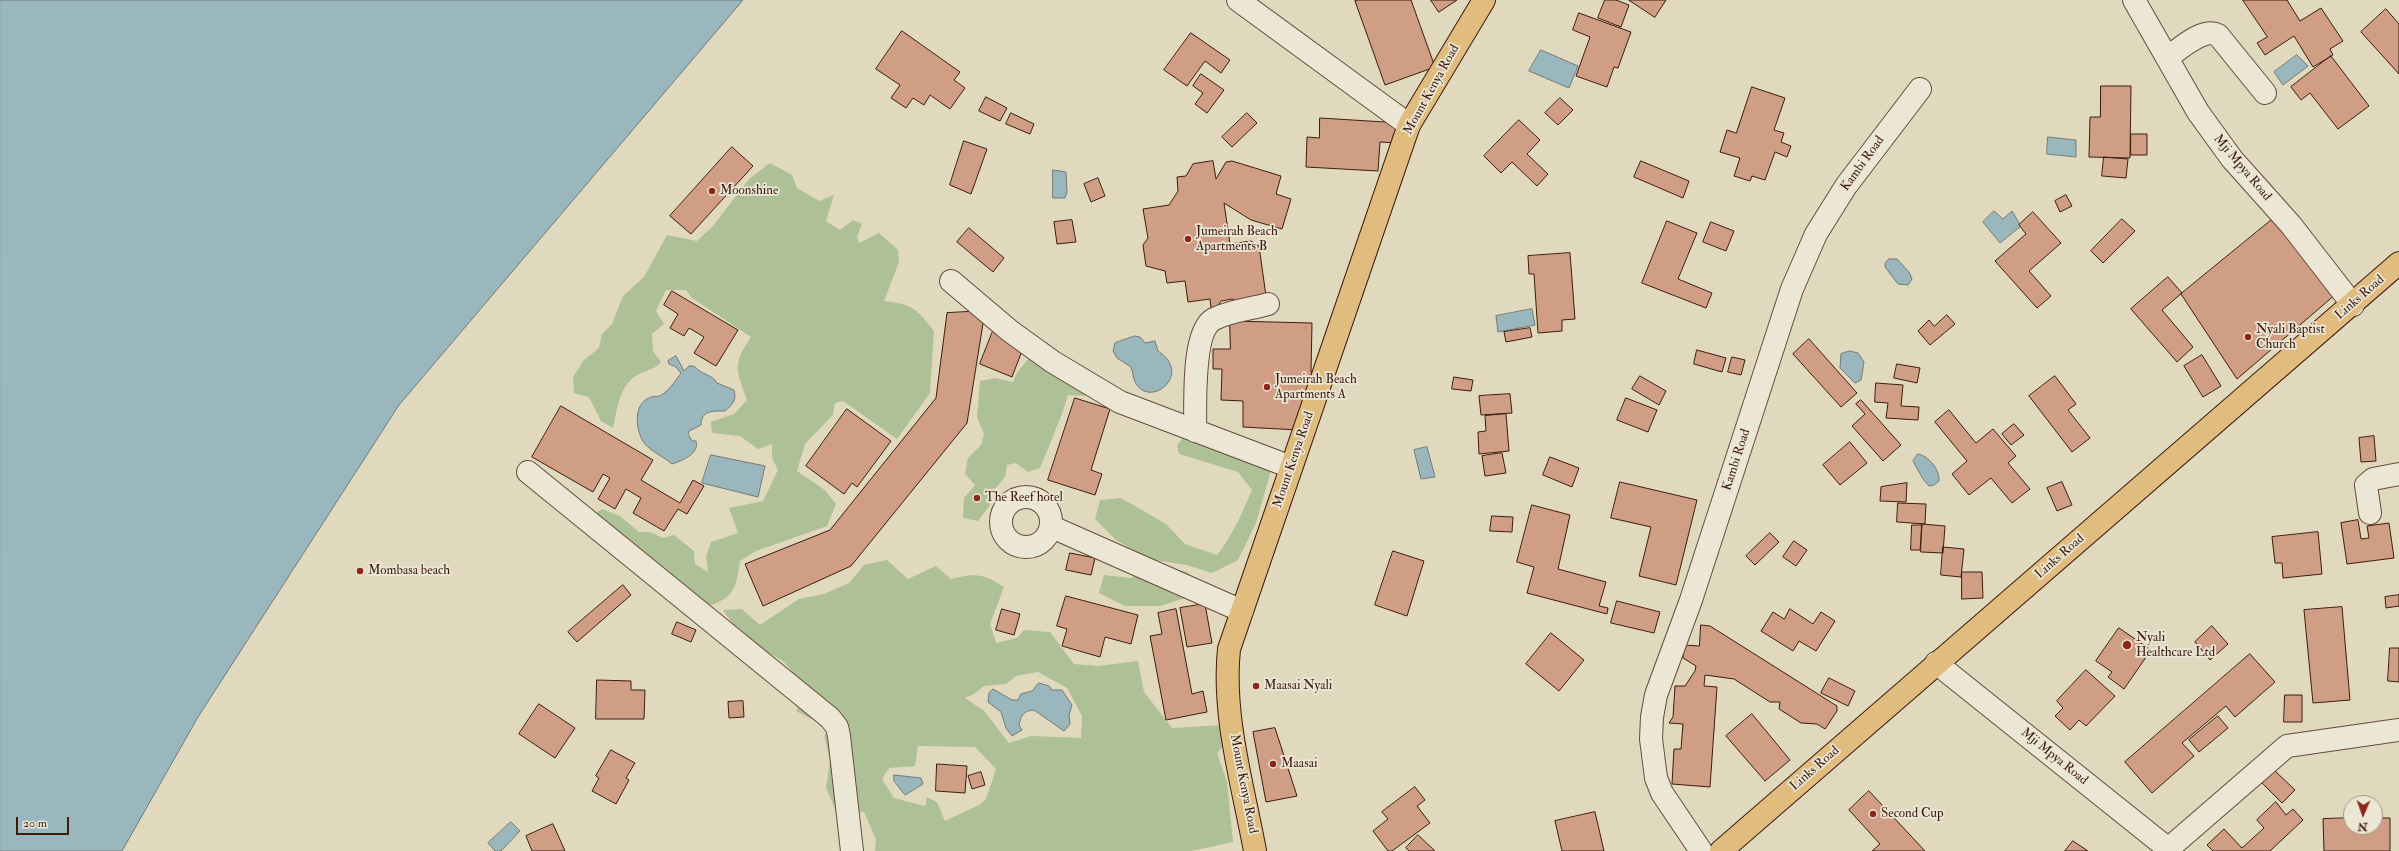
<!DOCTYPE html>
<style>
body{margin:0}
#map{position:relative;width:2399px;height:851px;overflow:hidden;background:#e1d9be;font-family:"IM FELL Double Pica",serif}
canvas{display:block}
.north{position:absolute;left:2343px;top:795px;width:40px;height:40px;box-sizing:border-box;background:#ece6d5;border:1px solid #a69586;border-radius:50%;rotate:182deg;font-size:11px;font-weight:700;line-height:16px;text-align:center;color:#3d1c0f}
.north::after{content:'';display:block;margin:auto;width:14px;height:18px;background:#8f2418;clip-path:polygon(50% 0,100% 100%,50% 72%,0 100%)}
.scale{position:absolute;left:16px;top:817px;width:53px;height:18px;box-sizing:border-box;border:2px solid #3d1c0f;border-top:0;padding-left:5px;font-size:12px;line-height:14px;white-space:nowrap;color:#3d1c0f;-webkit-text-stroke:3px #ece6d5;paint-order:stroke}
</style>
<div id="map">
<canvas width="2399" height="851"></canvas>
<div class="north">N</div>
<div class="scale">20 m</div>
</div>
<script>
const ctx = document.querySelector('canvas').getContext('2d');
ctx.lineJoin = 'round';
function paint(path, color) { ctx.fillStyle = color; ctx.fill(path, 'evenodd'); }
function trace(path, color, width, dash) { ctx.strokeStyle = color; ctx.lineWidth = width; ctx.lineCap = dash ? 'butt' : 'round'; ctx.setLineDash(dash || []); ctx.stroke(path); }
function drawText(font, color, halo, rows, align = 'center') {
  ctx.font = font + ' "IM FELL Double Pica",serif'; ctx.lineWidth = 3.5; ctx.setLineDash([]); ctx.textBaseline = 'middle'; ctx.strokeStyle = halo; ctx.fillStyle = color; for (const [text, x, y, turn = 0] of rows) {
    ctx.save(); ctx.translate(x, y); ctx.rotate((+turn || 0) * Math.PI / 180); ctx.textAlign = isNaN(turn) ? turn : align; if (halo) ctx.strokeText(text, 0, 0); ctx.fillText(text, 0, 0); ctx.restore();
  }
}
const green = new Path2D(`
 M770 163 792 175 797 188 819 201 834 195 826 221 840 230 853 220 862 224 857 237 859 243 879 233 898 250 899 262 884 301C912 304 916 308 934 331L930 393 897 439 843 401 835 403 833 415 805 444 797 471 825 490 836 504 827 526 756 551 740 561C736 587 735 598 708 606L594 514 602 509 620 516 639 532H650L663 538 674 535 694 551 695 564 708 572 706 556 711 542 738 533 729 508 763 501 778 470 772 458V444L758 449 740 436 712 433 711 422 734 414 747 400C736 370 732 365 751 337L692 298 686 290H666L656 311 664 324 652 334 653 351 661 362C654 371 643 370 634 377 619 389 617 410 613 428L601 421 589 397 574 393 573 377 584 360 599 348 602 334 612 324 623 296 644 277 667 235 697 241 713 226 749 179Z
 M1041 342C1071 358 1073 366 1089 396L1068 395 1062 414 1040 468 1028 472 1016 463 1007 465 1005 477 995 489 987 491 990 505 978 521 963 518 964 498 975 485 965 474 968 458 981 445 984 434 977 417 980 381 995 378 1013 382 1017 373Z
 M1185 436 1240 458 1268 446 1280 451 1270 474 1256 523 1238 560 1212 573 1187 565 1148 559 1116 540 1095 519 1100 500 1121 498 1166 524 1185 544 1217 555C1233 535 1242 513 1252 490L1238 472 1179 454 1177 445Z
 M887 560 908 579 936 566 951 579C975 573 983 573 1004 587L990 624 996 643 1017 638 1024 630 1050 632 1074 664 1098 666 1138 661 1144 692 1172 728 1223 725 1224 745 1217 753 1227 782 1233 842 1191 851H875L876 839 864 812 836 811 826 788 830 760 824 735 845 730 842 713 811 719 796 711 807 689 783 661 758 647 732 623 723 610 742 609 760 625 799 599 824 594 849 583 864 565ZM1038 672 1067 688 1082 716 1081 738 1031 736 1009 743 984 711 965 698 974 694 984 686 1006 684 1016 676ZM918 746 975 747 996 769 986 799 979 805 945 821 937 802 927 797 925 806 894 798 882 779 889 768 915 766Z
 M1155 565 1187 572 1202 585 1188 597 1160 606H1125L1099 593 1104 575 1131 578Z`);
const water = new Path2D(`
 M0 0H743L399 405 198 717 122 851H0Z
 M1541 50 1578 66 1569 88 1529 71Z
 M2297 55 2308 66 2283 85 2274 72Z
 M2048 137 2076 140V157L2047 154Z
 M1053 170 1066 172 1067 192 1065 198H1053Z
 M1994 211 2003 219 2012 211 2021 226 2000 243 1983 222Z
 M1889 259H1897L1909 272 1912 279 1908 285 1898 284 1885 267V264Z
 M1532 309 1535 325 1498 332 1496 316Z
 M1135 336 1140 337 1145 343 1155 341 1158 351C1193 374 1152 407 1137 385 1133 380 1133 372 1131 367L1117 358 1113 351 1115 343Z
 M1850 351 1858 353 1864 362 1861 380 1855 383 1840 368 1841 354Z
 M676 356 684 371 689 366H694C701 375 712 374 717 383L734 390C737 400 732 405 725 411 713 411 701 410 701 425L689 431 688 434 692 441H696C700 454 681 461 672 464 664 457 652 452 645 444 636 433 632 405 649 398 654 395 659 398 663 394 671 388 676 380 681 373L676 367 669 364 668 361Z
 M1427 447 1435 477 1421 479 1414 450Z
 M1918 454C1929 456 1940 470 1939 481L1934 485 1929 486 1923 479 1913 461Z
 M711 455 765 466 758 497 702 483Z
 M1039 683 1049 686 1052 690H1062L1072 705 1069 715 1070 724 1064 731 1034 710C1023 711 1021 715 1019 725L1022 730 1012 736 1006 728 1001 712 988 702 989 693 993 689 1012 700H1018L1021 694 1032 691Z
 M894 775 921 778 923 784 905 795 894 781Z
 M511 822 520 831 501 851H495L488 843Z`);
const building = new Path2D(`
 M1359 0H1411L1435 67 1385 85 1355 1Z
 M1431 0H1457L1439 12Z
 M1605 0H1616L1629 5 1621 27 1598 18Z
 M1629 0H1666L1655 17Z
 M2243 0H2287L2300 21 2321 8 2343 41 2330 49 2333 55 2313 67 2294 36 2265 55 2257 43 2267 37Z
 M2386 9 2399 24V74L2361 32Z
 M1579 13 1631 32 1618 68 1614 67 1607 87 1576 76 1590 37 1573 30Z
 M902 31 960 72 954 80 965 88 950 109 930 95 924 105 913 98 906 108 891 98 900 85 876 69Z
 M1191 33 1230 60 1221 73 1205 61 1187 86 1164 70Z
 M2331 56 2369 106 2338 129 2310 93 2301 100 2291 87Z
 M1201 74 1224 90 1207 113 1195 104 1203 93 1193 86Z
 M2101 86H2131L2130 158 2089 157 2090 117H2100Z
 M1752 87 1785 98 1774 130 1784 133 1781 142 1791 146 1787 157 1775 152 1765 180 1752 176 1750 181 1734 176 1740 158 1720 152 1727 130 1736 133Z
 M986 97 1007 108 1000 121 979 111Z
 M1560 98 1573 110 1558 125 1545 113Z
 M1011 113 1034 124 1030 134 1006 124Z
 M1247 113 1257 123 1232 147 1222 137Z
 M1320 118 1401 123 1399 143 1380 142 1378 171 1306 167 1307 137 1319 138Z
 M1519 120 1540 140 1527 154 1548 174 1537 186 1512 162 1501 173 1484 156Z
 M2131 134H2147V155H2131Z
 M964 141 987 149 971 194 950 185Z
 M732 147 753 166 691 234 670 216Z
 M2104 157 2128 159 2126 178 2102 176Z
 M1213 161 1216 179 1226 162 1232 161 1281 176 1276 194 1291 199 1282 229 1251 220 1224 203 1230 244 1251 241 1259 246 1266 296 1236 306 1233 299 1221 301 1212 316 1210 299 1188 302 1185 281 1167 283 1165 271 1146 266 1143 245 1148 238 1143 209 1169 205 1178 191 1177 177 1186 176 1193 164Z
 M1641 161 1689 181 1683 198 1634 177Z
 M1098 178 1105 196 1091 202 1084 184Z
 M2066 195 2072 206 2060 212 2055 201Z
 M2033 212 2061 243 2029 271 2051 296 2037 308 1995 261 2026 234 2019 225Z
 M2274 218 2336 294 2237 379 2181 294Z
 M2122 219 2135 231 2103 263 2091 251Z
 M1072 220 1076 242 1057 244 1054 222Z
 M1667 221 1697 233 1678 279 1712 293 1706 308 1642 283Z
 M1711 222 1734 231 1726 251 1703 242Z
 M969 228 1004 258 993 272 957 242Z
 M1570 253 1575 319 1562 320V331L1538 333 1534 274H1529L1528 256Z
 M2168 277 2182 293 2162 310 2193 347 2177 362 2131 309Z
 M672 291 738 330 716 366 694 353 704 337 689 328 684 336 670 328 678 314 664 305Z
 M985 311 967 423 851 566 763 606 745 564 830 530 936 398 947 313Z
 M1947 315 1955 324 1930 345 1918 331 1929 320 1934 326Z
 M1230 321 1312 323 1311 372 1316 374 1298 430 1243 427V401L1221 400 1222 369H1213V349H1230Z
 M1530 328 1532 337 1506 342 1504 332Z
 M993 331 1025 343 1012 377 980 364Z
 M1809 339 1857 393 1841 407 1793 354Z
 M1697 350 1726 358 1722 372 1694 364Z
 M2202 355 2221 386 2203 397 2184 366Z
 M1732 357 1745 360 1741 375 1728 372Z
 M1897 364 1920 368 1917 383 1894 378Z
 M1640 376 1666 391 1659 405 1632 389Z
 M2055 376 2076 404 2068 410 2090 438 2072 452 2029 396Z
 M1454 377 1473 380 1471 391 1452 389Z
 M1876 383 1903 385 1901 406 1919 407 1918 420 1886 418 1888 403 1875 402Z
 M1510 394 1512 413 1481 415 1479 396Z
 M1075 398 1110 409 1091 470 1102 474 1095 495 1048 480Z
 M1626 398 1657 410 1648 432 1617 420Z
 M1861 400 1901 445 1883 461 1852 426 1865 414 1856 404Z
 M561 406 653 460 641 480 680 503 693 480 704 486 687 514 678 509 664 531 633 513 641 498 626 489 615 509 598 499 610 478 603 474 593 492 532 457Z
 M847 409 891 441 857 487 852 483 844 494 806 466Z
 M1949 410 1976 443 1993 429 2016 456 2008 463 2030 489 2012 503 1991 478 1969 495 1952 474 1967 461 1935 422Z
 M1506 414 1509 451 1479 454 1478 432 1486 431 1485 416Z
 M2014 424 2024 435 2011 445 2002 434Z
 M2374 436 2376 461 2361 462 2359 438Z
 M1850 442 1867 463 1840 485 1823 465Z
 M1502 453 1506 473 1485 476 1482 456Z
 M1550 457 1579 468 1572 487 1543 475Z
 M1620 482 1697 500 1676 585 1639 576 1651 527 1611 518Z
 M2062 482 2072 505 2057 511 2047 488Z
 M1907 483 1906 502 1880 501 1881 487Z
 M1898 503 1926 504 1925 524 1897 522Z
 M1532 505 1570 515 1558 569 1606 582 1599 606 1608 608 1607 614 1527 593 1534 567 1517 562Z
 M1492 516 1513 517 1512 532 1490 531Z
 M2358 520 2361 539 2369 538 2367 526 2389 523 2394 558 2347 564 2341 523Z
 M1922 524 1945 526 1943 553 1921 552Z
 M1912 525H1922L1920 550H1911Z
 M2318 532 2322 574 2283 578 2282 563H2275L2272 537Z
 M1770 533 1779 542 1755 565 1746 556Z
 M1794 541 1807 550 1796 566 1783 557Z
 M1943 547 1964 549 1961 577 1941 575Z
 M1393 551 1424 561 1407 616 1375 605Z
 M1070 553 1095 558 1091 575 1066 570Z
 M1962 572H1982L1983 598 1962 599Z
 M623 585 631 595 577 642 568 632Z
 M2399 595V606L2386 608 2385 597Z
 M1066 596 1138 615 1131 644 1105 637 1100 657 1062 646 1067 629 1057 626Z
 M1617 601 1660 612 1654 633 1611 623Z
 M1205 604 1212 643 1187 647 1180 608Z
 M2342 607 2350 700 2313 703 2304 610Z
 M1002 609 1020 614 1014 635 996 630Z
 M1176 609 1192 694 1203 691 1207 712 1166 720 1150 636 1162 634 1158 613Z
 M1790 609 1813 624 1821 612 1835 621 1816 651 1799 641 1793 651 1761 631 1773 612 1784 619Z
 M677 622 696 630 691 642 672 634Z
 M1701 625 1710 626 1837 706V711L1825 729 1817 724 1801 723 1779 709 1780 702H1770L1734 679 1705 675 1704 686 1717 687 1710 787 1672 784 1674 749H1681L1683 724 1669 723 1673 717 1675 686H1685L1695 671 1696 666 1683 658 1684 645 1699 646Z
 M2212 626 2228 644 2210 660 2195 642Z
 M2119 628 2151 650 2124 689 2108 677 2112 672 2096 661Z
 M1551 633 1584 660 1559 691 1526 664Z
 M2390 648H2399V682L2388 681Z
 M2250 654 2275 682 2235 717 2226 706 2182 743 2194 756 2152 793 2125 762Z
 M2086 670 2115 696 2086 726 2079 720 2070 730 2055 716 2063 708 2057 701Z
 M1829 678 1855 691 1848 706 1821 693Z
 M597 680 631 681V690H645L644 719H596Z
 M2285 695H2302V722H2284Z
 M743 701 744 717 729 718 728 702Z
 M539 704 575 728 555 758 519 734Z
 M1752 714 1790 760 1765 781 1726 736Z
 M2218 716 2228 728 2199 752 2189 740Z
 M1275 728 1297 796 1266 802 1253 732Z
 M611 750 635 763 626 778 629 780 616 804 592 791 599 778 596 776Z
 M937 764 967 766 965 793 936 791Z
 M2274 770 2295 790 2282 803 2261 782Z
 M981 772 985 785 972 789 968 776Z
 M1415 787 1425 800 1417 806 1430 823 1392 851H1388L1373 831 1388 819 1382 812Z
 M1869 791 1925 851H1872L1880 844 1849 810Z
 M2276 802 2286 815 2293 809 2303 820 2270 851H2213L2207 845 2224 829 2242 848 2264 828 2257 820Z
 M1595 812 1604 851H1562L1555 821Z
 M2351 818V827H2375V818H2390V851H2324L2323 819Z
 M553 824 565 851H532L526 836Z
 M1418 835 1435 851H1409L1406 848Z
 M2073 841 2088 851H2065Z`);
const minor = new Path2D(`
 M1238 0 1409 125
 M2134 0 2198 112 2232 159 2291 225 2353 305
 M2168 57C2180 49 2203 27 2218 35L2265 93
 M951 281 1010 331 1053 362 1120 402 1291 467
 M1195 431C1196 407 1191 331 1214 319 1230 311 1251 309 1268 304
 M528 472 830 718 837 727 839 736 852 851
 M1001 522a25 25 0 1 1 50 0a25 25 0 1 1-50 0Z
 M2370 513 2366 485 2373 479 2399 474
 M1052 527 1242 611
 M1936 663 2171 851
 M2168 849 2287 746 2399 730
 M1701 851 1662 793 1656 778 1651 739 1652 717 1656 695 1691 600 1792 289 1816 234 1846 186 1920 89`);
const major = new Path2D(`
 M1255 851C1243 785 1222 716 1229 649L1409 125 1484 0
 M1721 851 2399 263`);
const markers = [
 [712,191,4,"#8f2418"],
 [1188,239,4,"#8f2418"],
 [2248,337,4,"#8f2418"],
 [1267,387,4,"#8f2418"],
 [977,498,4,"#8f2418"],
 [360,571,4,"#8f2418"],
 [2127,645,5,"#8f2418"],
 [1256,686,4,"#8f2418"],
 [1273,764,4,"#8f2418"],
 [1873,814,4,"#8f2418"]
];
const streetNames = [
 ["Mount Kenya Road",1432,90,-61],
 ["Kambi Road",1863,164,-54],
 ["Mji Mpya Road",2242,168,50],
 ["Links Road",2360,298,-41],
 ["Mount Kenya Road",1294,460,-71],
 ["Kambi Road",1737,460,-72],
 ["Links Road",2060,557,-41],
 ["Mji Mpya Road",2054,757,39],
 ["Links Road",1815,769,-41],
 ["Mount Kenya Road",1243,784,79]
];
const poiNames = [
 ["Moonshine",720,191],
 ["Jumeirah Beach",1196,232],
 ["Apartments B",1196,247],
 ["Nyali Baptist",2256,330],
 ["Church",2256,345],
 ["Jumeirah Beach",1275,380],
 ["Apartments A",1275,395],
 ["The Reef hotel",985,498],
 ["Mombasa beach",368,571],
 ["Nyali",2136,638],
 ["Healthcare Ltd",2136,653],
 ["Maasai Nyali",1264,686],
 ["Maasai",1281,764],
 ["Second Cup",1881,814]
];
paint(green, '#aec095');
paint(water, '#99b7bc');
trace(water, '#747977', 1);
paint(building, '#cf9e85');
trace(building, '#3d1c0f', 1);
trace(minor, '#664b3b', 24);
trace(major, '#3d1c0f', 24);
trace(minor, '#ece6d5', 22);
trace(major, '#e0bc7f', 22);
for (const [x, y, r, color] of markers) { const dot = new Path2D(); dot.arc(x, y, r, 0, 2 * Math.PI); ctx.fillStyle = color; ctx.fill(dot); trace(dot, '#ece6d5', 1.5); }
drawText('13px', '#3d1c0f', '#ece6d5', streetNames);
drawText('13px', '#3d1c0f', '#ece6d5', poiNames, 'left');
</script>
